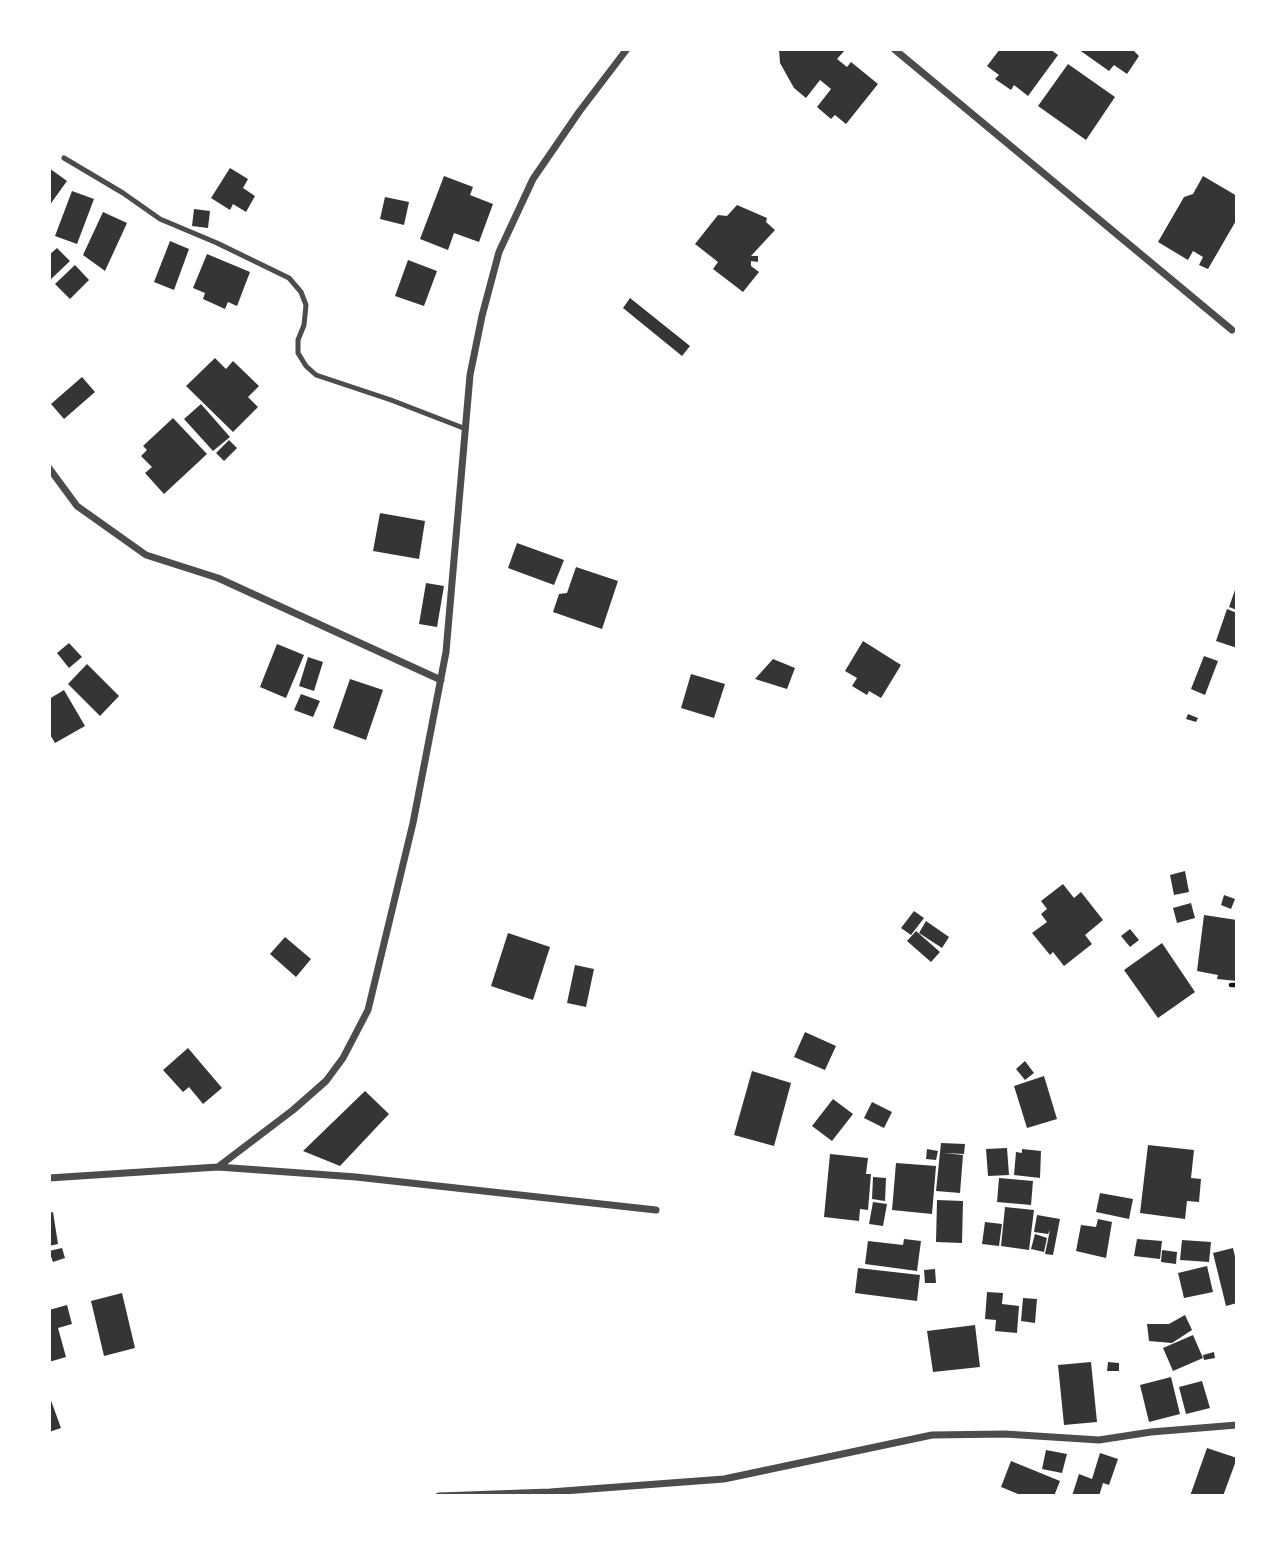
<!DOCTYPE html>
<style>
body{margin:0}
#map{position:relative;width:1286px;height:1545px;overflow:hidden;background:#fff;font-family:"PT Serif",serif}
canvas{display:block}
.frame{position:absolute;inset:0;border:51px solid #fff;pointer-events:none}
</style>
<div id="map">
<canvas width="1286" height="1545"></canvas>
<div class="frame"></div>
</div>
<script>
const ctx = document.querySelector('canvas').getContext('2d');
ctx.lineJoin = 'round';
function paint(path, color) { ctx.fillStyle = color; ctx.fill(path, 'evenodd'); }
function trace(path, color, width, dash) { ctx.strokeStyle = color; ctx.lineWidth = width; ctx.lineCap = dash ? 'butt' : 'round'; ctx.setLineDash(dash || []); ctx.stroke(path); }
const building = new Path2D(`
 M779 49H846L837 59 847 67 851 62 878 84 846 124 835 115 831 119 817 107 831 89 820 80 806 98 794 88 780 63Z
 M1000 49H1050L1058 55 1028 96 1014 85 1011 90 995 79 999 75 987 66Z
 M1078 49H1136L1134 51 1139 56 1127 74 1114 65 1109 71Z
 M1068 64 1115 97 1086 140 1038 106Z
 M49 168 67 181 49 206Z
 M230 168 248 179 243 188 255 196 246 212 233 204 230 210 211 198Z
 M444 176 473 187 470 195 493 204 479 242 454 233 448 250 420 239Z
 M1203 176 1237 196V219L1208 269 1199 265 1203 257 1193 251 1188 260 1158 242 1184 197 1193 194Z
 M72 191 94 199 77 244 55 236Z
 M385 197 409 202 404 225 380 219Z
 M737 205 767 218 766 222 775 230 751 256H758V262L751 261V266L759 272 743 292 713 269 718 262 695 244 718 215 727 216Z
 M194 209 210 211 208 228 192 226Z
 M103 212 127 223 105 271 83 255Z
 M170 241 189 249 174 290 154 282Z
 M57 248 70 261 49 281V255Z
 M207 254 250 272 237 306 228 302 225 309 203 299 205 293 193 288Z
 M408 260 437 271 424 306 395 296Z
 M75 265 89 280 70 299 55 284Z
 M630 298 690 346 682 356 623 308Z
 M215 358 226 369 233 361 259 386 248 397 258 407 233 432 186 386Z
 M82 377 95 392 64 419 51 404Z
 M201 404 230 437 213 451 184 419Z
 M173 418 207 454 164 494 145 473 152 467 141 456 147 450 143 446Z
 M229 440 237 448 224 461 216 453Z
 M380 513 425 521 419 559 373 551Z
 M517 543 564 560 554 585 508 568Z
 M576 567 618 581 602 629 553 612 559 594 567 593Z
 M426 583 444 586 437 627 419 624Z
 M1235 590 1237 591V610L1229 607Z
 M1227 609 1237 613V648L1216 641Z
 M863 641 901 665 881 698 869 691 867 695 852 686 857 678 845 671Z
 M69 643 82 657 69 668 57 653Z
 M277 644 304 655 286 698 260 687Z
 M1204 656 1218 661 1205 695 1191 689Z
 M308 657 323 662 314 691 299 686Z
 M773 659 795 668 787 689 755 679Z
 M87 664 119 696 100 716 68 684Z
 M691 674 725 684 714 718 681 708Z
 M350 679 383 690 366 740 333 728Z
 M64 690 85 726 55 743 49 733V699Z
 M301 694 320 701 313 717 294 710Z
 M1188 714 1198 718 1196 722 1186 719Z
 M1185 871 1189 892 1174 895 1170 875Z
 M1063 884 1074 898 1081 892 1103 920 1085 935 1092 944 1064 966 1053 952 1050 955 1032 933 1047 922 1041 914 1047 909 1041 901Z
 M1224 895 1235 899 1231 909 1221 905Z
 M1191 903 1195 918 1177 923 1173 908Z
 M914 911 924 918 911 935 901 928Z
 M1204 915 1237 920V981L1217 979 1218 975 1197 971Z
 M926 921 949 937 942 948 919 933Z
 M1130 929 1139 940 1130 947 1121 936Z
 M916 931 940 952 931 962 907 941Z
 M508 933 550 947 533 1000 491 986Z
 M285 937 311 959 296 977 270 954Z
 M1162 943 1195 992 1158 1018 1124 970Z
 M575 965 594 969 586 1007 567 1003Z
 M805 1032 836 1046 825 1070 794 1057Z
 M188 1048 222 1088 203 1104 189 1087 183 1092 163 1070Z
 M1025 1061 1034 1073 1025 1080 1016 1069Z
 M752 1071 791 1083 774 1146 734 1135Z
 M1044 1076 1057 1119 1027 1128 1014 1086Z
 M365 1091 389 1114 340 1166 303 1151Z
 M833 1099 853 1114 832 1141 812 1126Z
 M872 1102 892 1112 884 1128 864 1118Z
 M941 1143 965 1144 964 1154 944 1153 963 1155 960 1193 936 1191Z
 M1148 1145 1194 1150 1191 1178 1201 1179 1199 1202 1187 1201 1185 1219 1140 1213Z
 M1007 1148 1009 1175 988 1176 986 1149Z
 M927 1149 938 1151 936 1160 926 1159Z
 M1022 1149 1041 1151 1040 1178 1014 1175 1016 1152 1022 1153Z
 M830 1154 868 1158 866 1174H871L868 1210 860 1209 859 1221 824 1217Z
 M896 1163 936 1166 932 1214 892 1210Z
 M873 1177 886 1178 885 1201 872 1199Z
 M999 1178 1033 1181 1031 1205 997 1202Z
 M1100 1193 1133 1199 1129 1219 1096 1212Z
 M937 1200 963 1201 962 1243 936 1242Z
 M873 1202 887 1204 883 1226 869 1224Z
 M1005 1207 1034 1210 1029 1250 1001 1246Z
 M53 1212 58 1244 49 1246V1213Z
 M1037 1215 1060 1219 1053 1255 1045 1254 1050 1230 1048 1234 1034 1232Z
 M1098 1219 1112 1222 1106 1258 1076 1251 1081 1225 1096 1227Z
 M985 1222 1002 1224 999 1246 982 1244Z
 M1035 1234 1047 1238 1044 1252 1031 1249Z
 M904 1239 921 1241 917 1271 865 1264 868 1241 903 1245Z
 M1137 1239 1162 1241 1160 1259 1134 1256Z
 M1182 1240 1211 1242 1209 1262 1180 1260Z
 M62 1248 65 1258 53 1262 49 1251Z
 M1233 1248 1237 1265V1303L1226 1306 1213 1253Z
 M1162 1250 1177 1252 1176 1264 1161 1262Z
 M1207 1266 1213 1292 1184 1298 1178 1273Z
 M858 1268 920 1275 917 1301 855 1293Z
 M935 1269 936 1283H925L924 1270Z
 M987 1292 1003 1293 1002 1304 1019 1306 1017 1333 995 1331 996 1320 985 1319Z
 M122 1293 135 1348 104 1356 91 1301Z
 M1023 1298 1037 1299 1035 1323 1021 1321Z
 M67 1305 72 1324 58 1328 66 1357 49 1362V1310Z
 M1185 1315 1192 1330 1172 1343 1149 1341 1147 1324H1169Z
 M975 1325 980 1367 933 1372 927 1331Z
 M1193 1335 1203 1358 1173 1371 1163 1348Z
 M1214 1352 1215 1358 1204 1360 1203 1355Z
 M1091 1362 1097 1422 1064 1425 1058 1365Z
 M1108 1362 1119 1363V1371H1107Z
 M1171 1377 1180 1414 1149 1422 1140 1385Z
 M1202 1381 1210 1408 1186 1414 1179 1387Z
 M49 1395 61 1428 49 1432Z
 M1207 1448 1237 1458 1223 1496H1190Z
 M1046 1450 1067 1454 1062 1473 1042 1469Z
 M1100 1453 1118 1459 1109 1485 1103 1483 1099 1496H1072L1079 1474 1092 1479Z
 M1011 1461 1060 1481 1054 1496H1023L1001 1487Z`);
const path = new Path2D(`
 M1231 985H1237`);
const service = new Path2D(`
 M64 158 123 193 160 219 217 243 289 278 301 292 306 305 304 325 298 340V353L306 366 316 375 391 400 466 429`);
const minor = new Path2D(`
 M894 49 1232 330
 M49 468 77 506 146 555 218 578 441 680
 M218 1167 293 1110 326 1081 343 1058 368 1010 413 823 446 652 470 375 482 316 499 252 533 179 579 112 627 49
 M49 1178 218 1167 356 1177 656 1210
 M439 1496 550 1492 724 1479 932 1435 1005 1434 1099 1440 1151 1432 1237 1425`);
paint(building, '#353535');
trace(path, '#111', 4.5);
trace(service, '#4c4c4c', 5);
trace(minor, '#4c4c4c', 7);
</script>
